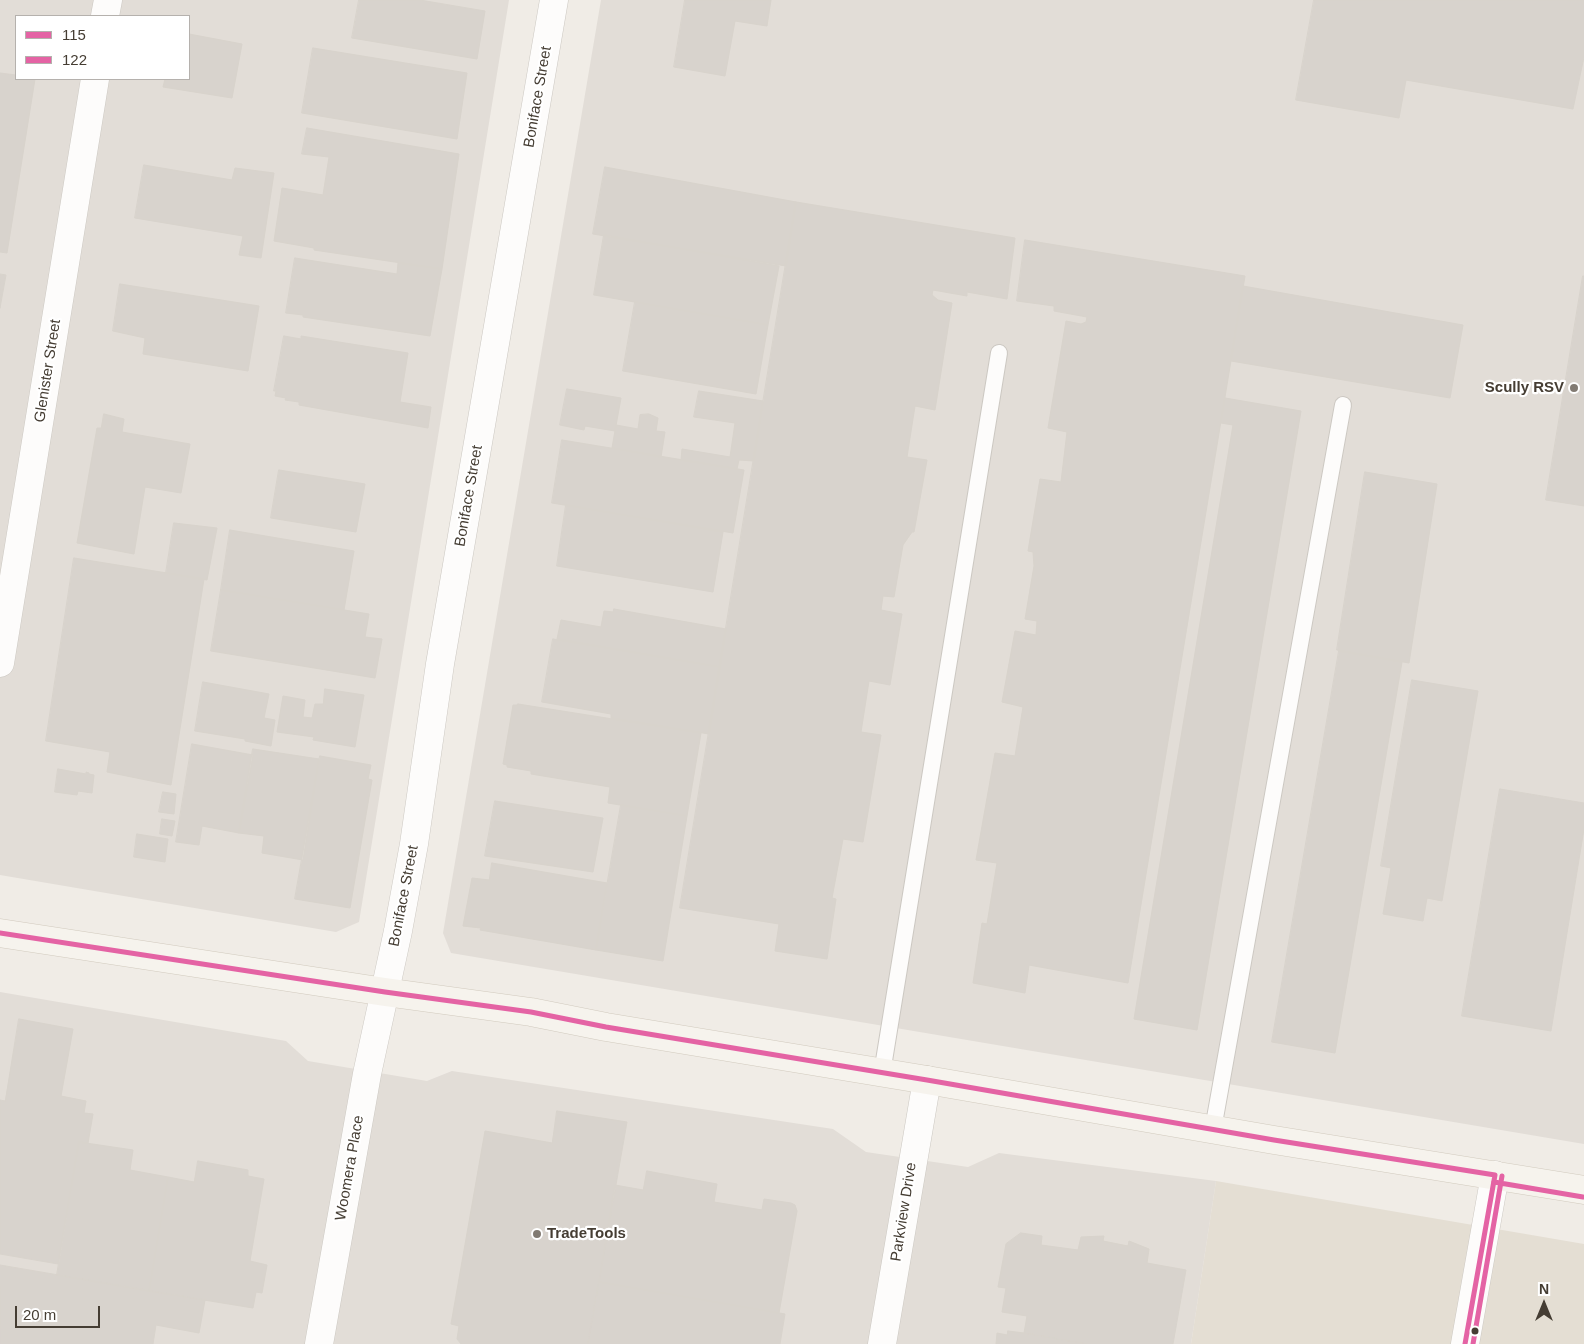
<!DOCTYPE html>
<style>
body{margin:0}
#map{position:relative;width:1584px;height:1344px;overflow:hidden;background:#f0ece6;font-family:Arial,sans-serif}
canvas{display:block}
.legend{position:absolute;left:15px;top:15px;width:175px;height:65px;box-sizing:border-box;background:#fff;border:1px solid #b5b1ad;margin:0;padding:6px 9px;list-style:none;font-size:15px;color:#453d33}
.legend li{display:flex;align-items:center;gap:10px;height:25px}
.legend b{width:25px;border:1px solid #b5b1ad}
.north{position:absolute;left:1519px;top:1279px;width:50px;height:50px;-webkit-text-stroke:4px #fff;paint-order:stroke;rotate:0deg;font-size:14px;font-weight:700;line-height:20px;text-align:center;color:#453d33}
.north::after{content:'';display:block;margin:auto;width:18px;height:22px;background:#453d33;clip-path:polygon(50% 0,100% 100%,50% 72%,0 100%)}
.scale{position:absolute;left:15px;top:1306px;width:85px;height:22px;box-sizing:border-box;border:2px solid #453d33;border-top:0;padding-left:6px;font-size:15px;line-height:18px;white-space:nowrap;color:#453d33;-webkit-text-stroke:4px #fff;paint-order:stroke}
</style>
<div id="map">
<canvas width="1584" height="1344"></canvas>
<ul class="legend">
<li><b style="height:6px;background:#e463a4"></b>115</li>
<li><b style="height:6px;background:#e463a4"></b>122</li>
</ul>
<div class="north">N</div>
<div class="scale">20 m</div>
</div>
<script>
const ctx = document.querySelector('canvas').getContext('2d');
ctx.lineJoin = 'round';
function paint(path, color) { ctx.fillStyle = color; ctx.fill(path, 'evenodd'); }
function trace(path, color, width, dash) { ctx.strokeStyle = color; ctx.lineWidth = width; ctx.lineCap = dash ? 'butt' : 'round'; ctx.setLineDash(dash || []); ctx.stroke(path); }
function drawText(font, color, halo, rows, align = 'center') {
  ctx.font = font + ' Arial,sans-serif'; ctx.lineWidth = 4.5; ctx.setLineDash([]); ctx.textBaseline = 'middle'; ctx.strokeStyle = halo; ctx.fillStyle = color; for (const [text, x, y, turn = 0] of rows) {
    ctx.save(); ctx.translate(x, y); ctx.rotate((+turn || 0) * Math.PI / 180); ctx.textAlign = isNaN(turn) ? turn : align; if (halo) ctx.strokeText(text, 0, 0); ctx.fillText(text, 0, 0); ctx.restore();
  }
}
const residential = new Path2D(`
 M1216 1181 1584 1244V1344H1191Z`);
const industrial = new Path2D(`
 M0 0H509L359 922 336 932 0 875ZM16 16H189V79H16Z
 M601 0H1584V1144L451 953 443 933Z
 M0 992 286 1041 308 1061 427 1081 452 1071 833 1129 866 1152 968 1167 999 1153 1216 1181 1191 1344H0Z`);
const building = new Path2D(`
 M359 0H420L485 11 477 59 352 38Z
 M685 0H771L767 26 735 21 725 76 674 67Z
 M1314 0H1584V57L1573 109 1406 80 1399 118 1296 100Z
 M189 34 242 44 232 98 163 87 165 79H189Z
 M313 48 467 73 457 139 302 113Z
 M0 73 16 75V79H35L7 253 0 252Z
 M307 128 459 154 442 269 314 250V248L274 241 282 188 323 195 329 157 302 154Z
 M144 165 232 180 235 168 274 173 261 258 239 255 243 236 135 218Z
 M605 167 796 202 786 266 593 234Z
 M796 202 1015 238 1007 299 967 292V296L933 290 932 295 938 300 952 303 935 410 915 406 907 457 927 460 914 532H912L903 545 894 597 883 596 881 610 902 614 890 685 869 681 861 732 881 735 863 842 843 839 832 898 836 899 827 959 775 951 779 924 680 908Z
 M604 235 779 266 768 325 594 295Z
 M1025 240 1245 276 1128 983 1029 965 1025 993 973 983 982 923 987 924 997 863 976 860 995 753 1015 756 1023 707 1002 702 1015 631 1036 635 1037 621 1025 619 1034 566 1033 552 1028 551 1040 479 1061 482 1067 432 1048 428 1066 321 1081 324 1086 322 1087 317 1054 311V306L1017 301Z
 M295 258 397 274 398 263 442 269 430 336 303 317V315L286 313Z
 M0 274 6 275 0 308Z
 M1583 276H1584V506L1546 500Z
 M120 284 259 306 248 371 143 354 145 338 113 331Z
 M1243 286 1463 325 1450 398 1231 361Z
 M635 302 768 325 756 394 623 371Z
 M284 336 301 339V336L408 353 400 402 431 407 428 428 299 405V402L285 400 286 398 275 396 276 391H274Z
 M567 389 621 398 615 431 585 426 584 430 560 425Z
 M699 391 763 401 754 461 739 460 737 469 681 460 682 449 730 457 735 423 694 417Z
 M1225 398 1301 411 1197 1030 1134 1019 1233 425 1221 423Z
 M104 414 124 419 122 432 190 444 181 493 145 487 134 554 77 543 97 428H101Z
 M649 414 658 418 656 431 665 432 661 457 612 448 616 425 638 429 640 415Z
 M562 440 744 470 733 533 552 503Z
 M279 470 365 484 356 532 271 518Z
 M1365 472 1437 484 1409 663 1337 650Z
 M566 505 723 532 713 592 557 566Z
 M174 523 217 528 207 580 166 573Z
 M230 530 354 551 344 610 221 590Z
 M74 558 204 579 171 785 107 772 110 752 46 741Z
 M221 590 369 614 365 637 382 639 375 678 211 651Z
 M614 609 726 629 720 667 557 639 561 620 601 627 604 611 613 612Z
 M553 639 720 667 709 734 611 718V714L542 702Z
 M1339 651 1402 662 1335 1053 1272 1042Z
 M1412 680 1478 691 1442 901 1427 898 1423 921 1383 914 1391 868 1381 866Z
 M203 682 269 694 264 718 275 720 271 746 245 741V739L195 731Z
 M325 689 364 695 355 747 313 740 314 737 277 732 283 696 305 700 303 717 312 718 315 704H323Z
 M518 704 701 733 687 816 608 803 610 787 531 774V771L507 767V765L503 764 513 705H517Z
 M192 744 253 755 239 833 202 826 199 845 176 842Z
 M253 749 319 759 303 860 262 853 264 836 239 833Z
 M320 756 371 765 368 779 372 780 350 908 295 899Z
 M58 769 86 774V772L89 773V774L94 775 92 793 78 791 77 795 55 792Z
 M1500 789 1584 803V829L1551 1031 1462 1016Z
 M163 792 176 794 174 814 159 812Z
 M495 801 603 818 593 872 485 856Z
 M621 805 687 816 663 961 596 950Z
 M162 819 175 821 172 836 160 834Z
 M137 834 168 839 165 862 134 857Z
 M492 863 607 883 596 950 480 930 481 928 463 926 472 878 489 880Z
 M19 1019 73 1029 61 1096 86 1101 84 1113 93 1114 88 1143 79 1142 58 1264 0 1254V1100L5 1101Z
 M557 1111 627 1122 588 1344H461L457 1339 459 1326 451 1324 485 1131 552 1143Z
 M79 1142 133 1150 130 1170 168 1177 149 1291 57 1275Z
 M198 1161 248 1170V1176L264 1179 250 1261 267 1265 262 1293 256 1292 253 1308 149 1291 168 1177 194 1182Z
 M647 1171 717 1184 714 1202 762 1210 764 1199 791 1203 795 1205 797 1211 779 1313 599 1282 615 1185 643 1190Z
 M1021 1233 1042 1236 1041 1245 1078 1250 1081 1237 1104 1236 1103 1241 1128 1246 1129 1241 1149 1249 1147 1263 1186 1270 1173 1344H1087L1024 1333 1027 1316 1002 1312 1006 1288 998 1287 1006 1244Z
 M0 1265 205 1300 199 1333 156 1325 153 1344H0Z
 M599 1282 785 1314 780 1344H588Z
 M1008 1331 1024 1333 1087 1344H996L997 1333 1007 1335Z`);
const lane = new Path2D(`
 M882 1073 999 353
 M1213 1129 1343 405`);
const street = new Path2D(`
 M105 16 108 0
 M0 663 95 79
 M319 1344 367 1074 398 931 414 844 440 664 554 0
 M882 1344 927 1080
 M1465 1344 1495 1175`);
const secondary = new Path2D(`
 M0 933 385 992 531 1012 606 1027 927 1080 1274 1140 1584 1190`);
const bus1 = new Path2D(`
 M0 933 385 992 531 1012 606 1027 927 1080 1274 1140 1495 1175
 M1465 1344 1495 1175`);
const bus2 = new Path2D(`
 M1494 1182 1583 1197
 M1473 1344 1502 1176`);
const markers = [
 [1574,388,5,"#817a72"],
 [537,1234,5,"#817a72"],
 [1475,1331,4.5,"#453d33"]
];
const streetNames = [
 ["Boniface Street",538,97,-80],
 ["Glenister Street",48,371,-81],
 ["Boniface Street",469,496,-80],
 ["Boniface Street",404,896,-79],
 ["Woomera Place",350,1168,-80],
 ["Parkview Drive",904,1212,-81]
];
const poiNames = [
 ["Scully RSV",1564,388],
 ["TradeTools",547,1234,"left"]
];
paint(residential, '#e4ded3');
paint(industrial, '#e2ddd7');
paint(building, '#d8d3cd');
trace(building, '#d8d3cc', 1);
trace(lane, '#ccc8c2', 18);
trace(street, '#ccc8c2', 29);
trace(secondary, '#d1cabe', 29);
trace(lane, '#fdfcfb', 16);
trace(street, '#fdfcfb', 28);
trace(secondary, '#f6f3ed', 28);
trace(bus1, '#e463a4', 5);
trace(bus2, '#e463a4', 5);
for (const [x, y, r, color] of markers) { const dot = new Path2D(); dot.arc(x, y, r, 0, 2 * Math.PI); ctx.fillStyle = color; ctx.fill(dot); trace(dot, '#fff', 2); }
drawText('15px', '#453d33', '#fff', streetNames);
drawText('bold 15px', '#453d33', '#fff', poiNames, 'right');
</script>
